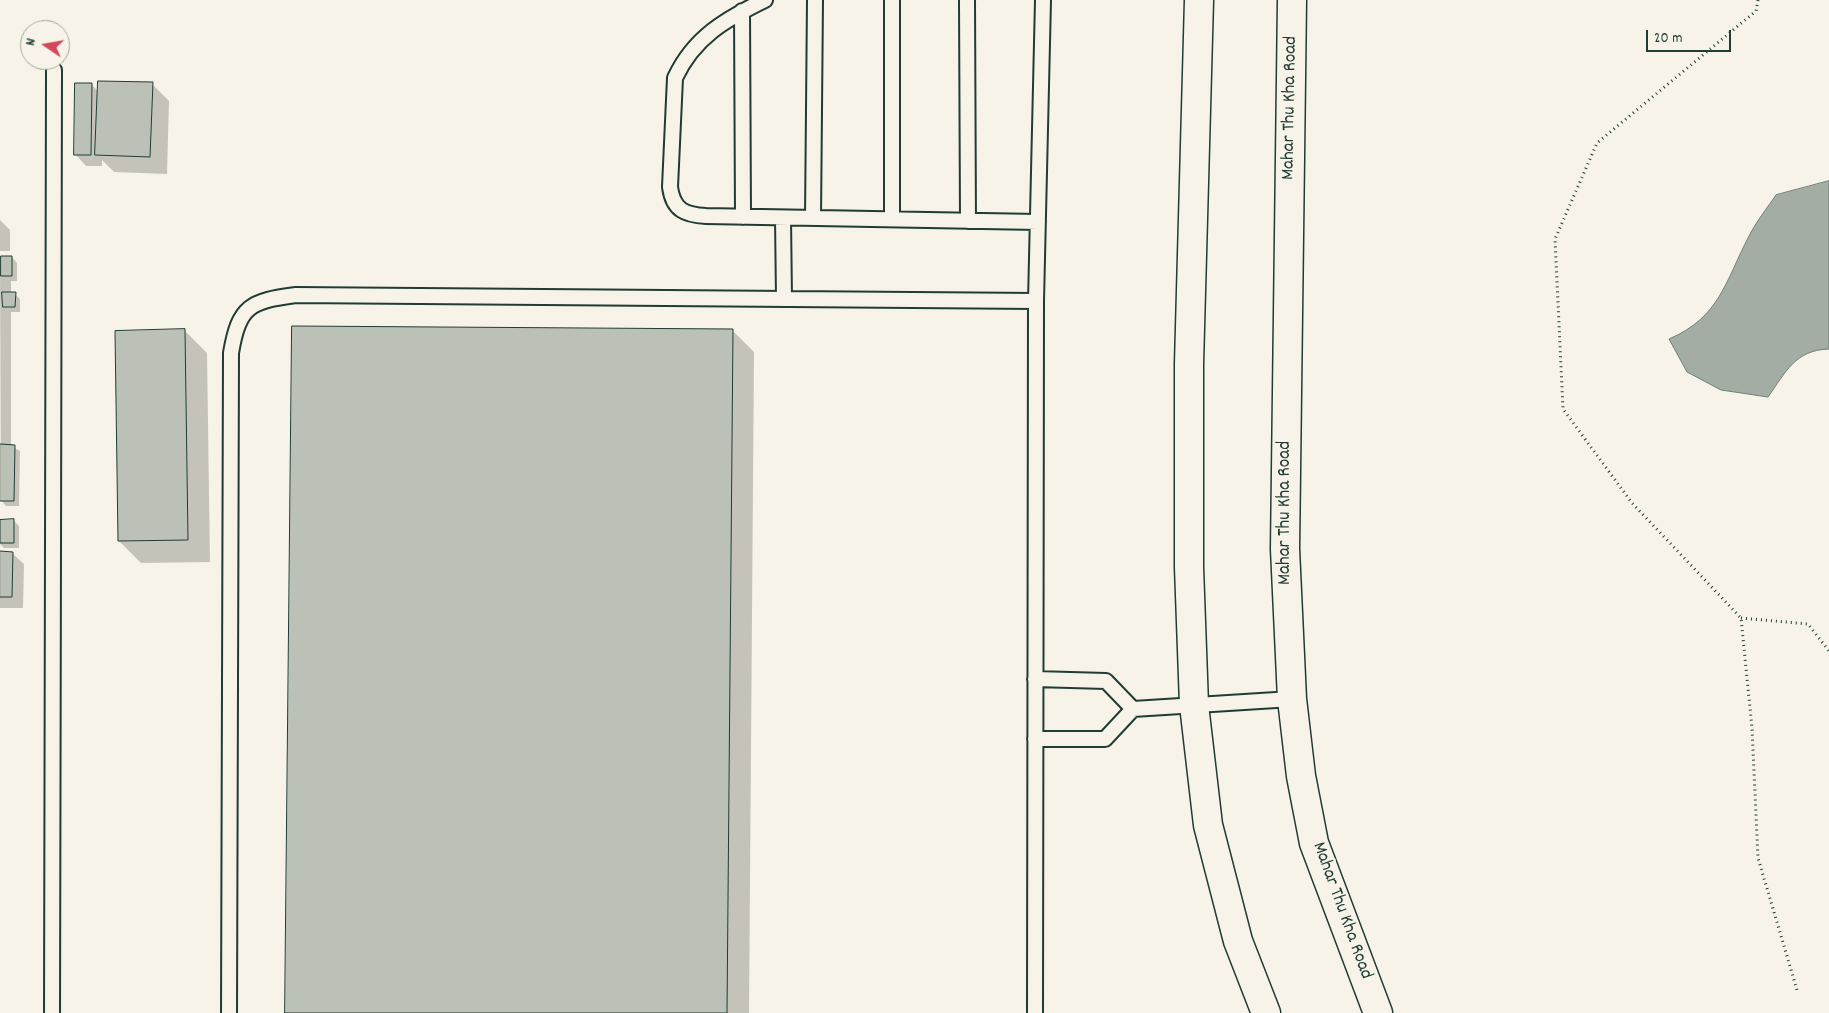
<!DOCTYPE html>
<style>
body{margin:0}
#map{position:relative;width:1829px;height:1013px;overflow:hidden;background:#f7f3e8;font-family:Dekko,sans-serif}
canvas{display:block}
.north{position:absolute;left:20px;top:20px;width:50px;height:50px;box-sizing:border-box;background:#f7f3e8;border:1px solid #a1aaa0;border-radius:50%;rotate:282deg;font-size:14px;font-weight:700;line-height:20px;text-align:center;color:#1f3d34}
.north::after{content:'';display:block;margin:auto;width:18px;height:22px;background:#d1495b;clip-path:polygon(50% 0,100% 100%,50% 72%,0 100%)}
.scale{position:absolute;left:1646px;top:30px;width:85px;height:22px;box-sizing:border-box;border:2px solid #1f3d34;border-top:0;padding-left:6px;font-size:15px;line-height:18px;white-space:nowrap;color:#1f3d34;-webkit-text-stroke:4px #f7f3e8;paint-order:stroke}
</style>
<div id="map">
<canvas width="1829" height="1013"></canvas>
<div class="north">N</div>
<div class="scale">20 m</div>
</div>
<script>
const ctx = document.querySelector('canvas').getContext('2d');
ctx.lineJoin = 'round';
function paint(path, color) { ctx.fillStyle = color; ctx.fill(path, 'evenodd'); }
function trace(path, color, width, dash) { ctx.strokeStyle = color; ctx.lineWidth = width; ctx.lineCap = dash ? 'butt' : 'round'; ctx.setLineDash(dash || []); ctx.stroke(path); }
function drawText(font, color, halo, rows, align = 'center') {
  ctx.font = font + ' Dekko,sans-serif'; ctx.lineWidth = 4.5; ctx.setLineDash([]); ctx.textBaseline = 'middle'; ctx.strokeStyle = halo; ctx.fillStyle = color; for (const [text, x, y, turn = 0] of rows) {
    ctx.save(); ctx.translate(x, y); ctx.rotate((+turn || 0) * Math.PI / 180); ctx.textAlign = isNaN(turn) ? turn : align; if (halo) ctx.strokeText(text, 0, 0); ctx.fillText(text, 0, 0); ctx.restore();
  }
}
const water = new Path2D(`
 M1829 181V349C1795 350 1786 372 1768 397L1721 390 1687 372 1669 339C1720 317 1725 282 1749 236 1756 222 1767 208 1776 195Z`);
const shadow = new Path2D(`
 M91 84 99 92 152 84 169 101 167 174 114 172 102 160V166H86L75 154Z
 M0 220 10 230V251H0Z
 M12 257 17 263V281H11V294H15L20 299V312H11V446L20 451 19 506H6L1 500 0 268 2 270Z
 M732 330 754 352 749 1013H287Z
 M185 331 207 353 210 562 141 563 119 541Z
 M0 521H14L19 526V548H4L0 544Z
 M0 553H12L24 564 23 608H0Z`);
const building = new Path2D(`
 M98 81 153 82 150 157 95 155Z
 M75 83H92L91 155H74Z
 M1 256H12V276H1Z
 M2 292H16L15 307H3Z
 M292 326 733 329 727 1013H285Z
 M185 329 188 540 118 541 115 331Z
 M0 444 15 445 14 501H0Z
 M14 519V543H0V520Z
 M0 551 13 552 12 597H0Z`);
const path = new Path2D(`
 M1758 0 1756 11 1597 143 1555 239 1563 409 1632 503 1741 618 1752 728 1758 858 1797 990
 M1741 618 1808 624 1829 651`);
const service = new Path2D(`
 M765 0C726 19 694 37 675 78L670 187C673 210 685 215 706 216L1038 222
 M892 0V219
 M967 0 968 221
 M742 11 743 217
 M783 218 784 299
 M813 218 815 0
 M1035 679 1106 681 1133 709
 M1035 739H1105L1133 709 1292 699
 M52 1013 54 70
 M229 1013 231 353C239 306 250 301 296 295L1036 301
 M1035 1013 1036 301 1043 0`);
const secondary = new Path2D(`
 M1199 0 1189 364V567L1194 705 1208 825 1238 941 1266 1013
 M1292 0 1285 549 1292 699 1301 776 1314 843 1378 1013`);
const streetNames = [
 ["Mahar Thu Kha Road",1291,108,-89],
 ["Mahar Thu Kha Road",1286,513,-90],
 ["Mahar Thu Kha Road",1341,911,70]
];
paint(water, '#a4ada3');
trace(water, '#6f8077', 1);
paint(shadow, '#0003');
paint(building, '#bbc1b6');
trace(building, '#1f3d34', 1);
trace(service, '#1f3d34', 18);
trace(secondary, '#1f3d34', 31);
trace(path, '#1f3d34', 3, [1, 4]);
trace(service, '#f7f3e8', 14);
trace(secondary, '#f7f3e8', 28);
drawText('19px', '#1f3d34', '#f7f3e8', streetNames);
</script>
